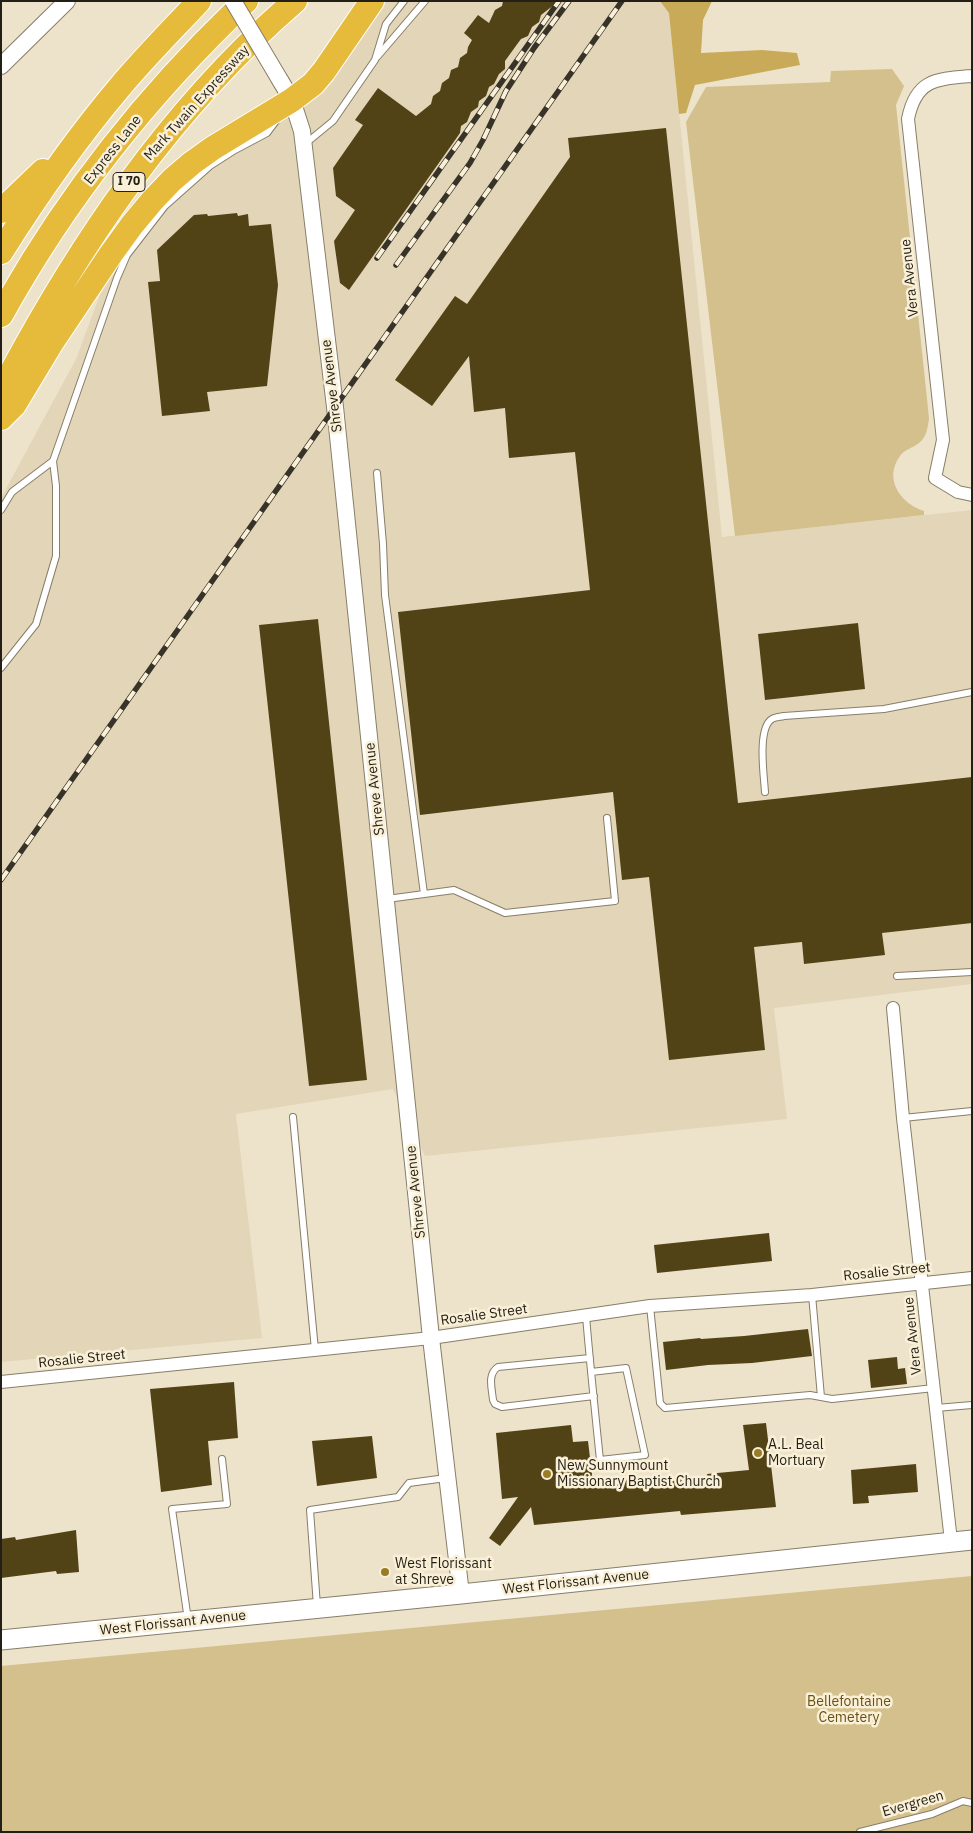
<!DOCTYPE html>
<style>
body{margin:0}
#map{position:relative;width:973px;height:1833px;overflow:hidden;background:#ede3ca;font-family:"IBM Plex Sans",sans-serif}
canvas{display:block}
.frame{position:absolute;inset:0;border:2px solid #231f16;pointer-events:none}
</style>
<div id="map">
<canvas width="973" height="1833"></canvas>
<div class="frame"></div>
</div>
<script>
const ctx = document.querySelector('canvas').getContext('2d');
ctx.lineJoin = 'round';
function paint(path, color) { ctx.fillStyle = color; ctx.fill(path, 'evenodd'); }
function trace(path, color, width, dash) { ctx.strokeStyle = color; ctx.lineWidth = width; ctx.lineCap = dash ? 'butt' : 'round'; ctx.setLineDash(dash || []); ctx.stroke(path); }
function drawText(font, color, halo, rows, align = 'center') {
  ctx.font = font + ' "IBM Plex Sans",sans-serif'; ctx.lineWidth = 5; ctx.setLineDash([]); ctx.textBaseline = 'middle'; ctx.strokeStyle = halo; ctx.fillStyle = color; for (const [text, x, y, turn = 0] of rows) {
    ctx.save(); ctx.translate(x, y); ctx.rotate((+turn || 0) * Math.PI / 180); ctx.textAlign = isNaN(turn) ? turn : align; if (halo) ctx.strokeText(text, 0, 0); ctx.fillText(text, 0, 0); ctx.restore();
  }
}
const built = new Path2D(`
 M383 1H670L669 13 722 537 972 510V984L774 1008 787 1119 425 1156 393 1089 236 1114 262 1338 1 1362V498L76 359 101 292 137 230 184 180 264 127Z`);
const green = new Path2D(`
 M892 69 904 86 896 105 929 418C928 428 926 440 916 445 910 449 904 450 900 456 883 479 901 504 924 511V515L735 536 686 122 706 87 830 82 831 71Z
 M972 1576V1832H1V1666Z`);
const forest = new Path2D(`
 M660 1H712L703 20 701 53 762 50 797 53 800 65 695 85 686 113 679 114 669 13Z`);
const building = new Path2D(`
 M503 1H559L541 15 539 22 532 27 528 36 521 39 518 43 505 61V69L499 74 494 84 489 87 486 96 479 101 478 107 471 112 467 122 461 126 460 133 453 143 349 290 340 283 334 241 355 210 336 196 333 168 363 125 355 120 378 88 416 116 431 104 433 96 440 91 442 83 449 78 451 70 458 67 460 58 467 53 468 47 472 40 464 33 478 15 489 23 495 10 502 6Z
 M666 128 738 803 972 777V923L882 933 885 955 804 964 802 942 754 947 765 1050 669 1060 649 877 622 880 613 792 420 815 398 612 590 590 575 452 509 458 505 408 474 412 469 356 432 406 395 380 455 296 467 304 570 157 568 138Z
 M237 213 238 216 248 214 249 226 271 224 278 285 267 386 207 392 210 411 162 416 148 282 160 281 157 250 194 215 207 214 208 216Z
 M318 619 367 1080 309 1086 259 625Z
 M858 623 865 689 765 700 758 634Z
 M769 1233 772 1261 657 1273 654 1245Z
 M808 1329 812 1356 752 1363 708 1365 666 1370 663 1342 700 1338 701 1339 744 1336Z
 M897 1357 898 1369 905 1368 907 1384 871 1388 868 1360Z
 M234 1382 238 1438 208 1441 212 1485 161 1492 150 1389Z
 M766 1423 776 1507 681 1515 680 1511 534 1525 531 1507 500 1546 489 1538 518 1497 502 1499 496 1433 571 1425 573 1442 588 1441 593 1483 666 1476V1481L708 1477 707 1474 749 1470 743 1425Z
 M372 1436 377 1478 317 1486 312 1441Z
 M916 1464 918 1492 868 1496 869 1503 853 1504 851 1470Z
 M76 1530 79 1572 57 1574 56 1571 1 1578V1539L15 1537 16 1540Z`);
const service = new Path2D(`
 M377 57 425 1
 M305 144 333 121 375 60 386 24 404 1
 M377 473 383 544 385 595 424 894
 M1 510 12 492 53 461
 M1 668 36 624 56 556V486L53 461 117 278 127 255 165 206 210 166 235 150 267 133 276 121
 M765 792C764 776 757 728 772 719 775 717 780 717 784 716L884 709 972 692
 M387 899 454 890 505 913 615 901 607 818
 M897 976 972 972
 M293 1117 315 1350
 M903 1118 972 1111
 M812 1295 821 1397
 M650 1306 660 1403 665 1408 810 1395 832 1399 934 1388
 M586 1316C590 1364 595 1412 600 1460L645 1455 626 1368 591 1372
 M590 1358 498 1367C487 1374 492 1389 493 1400L495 1404 502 1407 594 1396
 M936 1408 972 1405
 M317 1606 310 1510 398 1497 409 1483 446 1478
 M188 1620 172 1509 227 1504 222 1459
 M860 1832 932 1814 963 1801 972 1803`);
const minor = new Path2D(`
 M972 76C936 79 916 79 908 119L943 440 935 478 958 492 972 495
 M893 1008 903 1118 951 1541
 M1 1382 431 1338 650 1306 812 1295 972 1278`);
const tertiary = new Path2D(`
 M1 66 67 1
 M280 80 292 100 302 131 335 407 431 1338 461 1594`);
const secondary = new Path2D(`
 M1 1640 461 1594 972 1540`);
const motorway = new Path2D(`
 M1 211 43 171
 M1 252C37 195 75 140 119 88 144 58 172 30 199 1
 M1 315C65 199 150 92 246 1
 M1 392C77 247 170 109 295 1
 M1 418 14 405 52 342 111 254 132 225 152 201 172 180 192 163 213 148 292 100 313 84 324 71 372 1`);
const rail = new Path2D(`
 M377 258 559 1
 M396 265 470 163 483 140 506 91 534 48 569 1
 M1 880 622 1`);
const tertiaryBridge = new Path2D(`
 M233 1 280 80`);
const markers = [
 [758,1453,5,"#9a7c25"],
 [547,1474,5,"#9a7c25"],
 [385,1572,5,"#9a7c25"]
];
const shields = [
 [129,182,32]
];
const shieldNames = [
 ["I 70",129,182]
];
const streetNames = [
 ["Mark Twain Expressway",197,103,-48],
 ["Express Lane",113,150,-52],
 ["Vera Avenue",910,278,-96],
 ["Shreve Avenue",332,386,-97],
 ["Shreve Avenue",375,789,-96],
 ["Shreve Avenue",416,1192,-96],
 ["Rosalie Street",887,1272,-6],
 ["Rosalie Street",484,1315,-8],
 ["Vera Avenue",913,1336,-96],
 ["Rosalie Street",82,1359,-6],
 ["West Florissant Avenue",576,1582,-6],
 ["West Florissant Avenue",173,1623,-6],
 ["Evergreen",913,1804,-16]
];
const poiNames = [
 ["A.L. Beal",768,1445],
 ["Mortuary",768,1461],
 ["New Sunnymount",557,1466],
 ["Missionary Baptist Church",557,1482],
 ["West Florissant",395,1564],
 ["at Shreve",395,1580]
];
const parkNames = [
 ["Bellefontaine",849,1702],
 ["Cemetery",849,1718]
];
paint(built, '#e3d6b8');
paint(green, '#d3c08d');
paint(forest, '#c8aa59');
paint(building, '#524317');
trace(service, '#877e68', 8);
trace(minor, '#877e68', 14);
trace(tertiary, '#877e68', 18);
trace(secondary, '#877e68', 21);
trace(motorway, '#fff', 26);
trace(service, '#fff', 6);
trace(minor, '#fff', 12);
trace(tertiary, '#fff', 16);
trace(secondary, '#fff', 19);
trace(motorway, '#e6bb3b', 24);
trace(rail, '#373328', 5.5);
trace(rail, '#faf0d7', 4, [11]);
trace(tertiaryBridge, '#877e68', 18, []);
trace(tertiaryBridge, '#fff', 16);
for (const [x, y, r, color] of markers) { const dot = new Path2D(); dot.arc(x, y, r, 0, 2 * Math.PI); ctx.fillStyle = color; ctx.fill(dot); trace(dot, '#faf0d7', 2); }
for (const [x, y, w] of shields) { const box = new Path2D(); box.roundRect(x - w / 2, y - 9.5, w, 19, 4); ctx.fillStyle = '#faf0d7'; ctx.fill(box); trace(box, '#231f16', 1); }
drawText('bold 12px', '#231f16', null, shieldNames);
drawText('14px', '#231f16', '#faf0d7', streetNames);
drawText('14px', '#231f16', '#faf0d7', poiNames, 'left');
drawText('14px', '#675214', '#faf0d7', parkNames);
</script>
